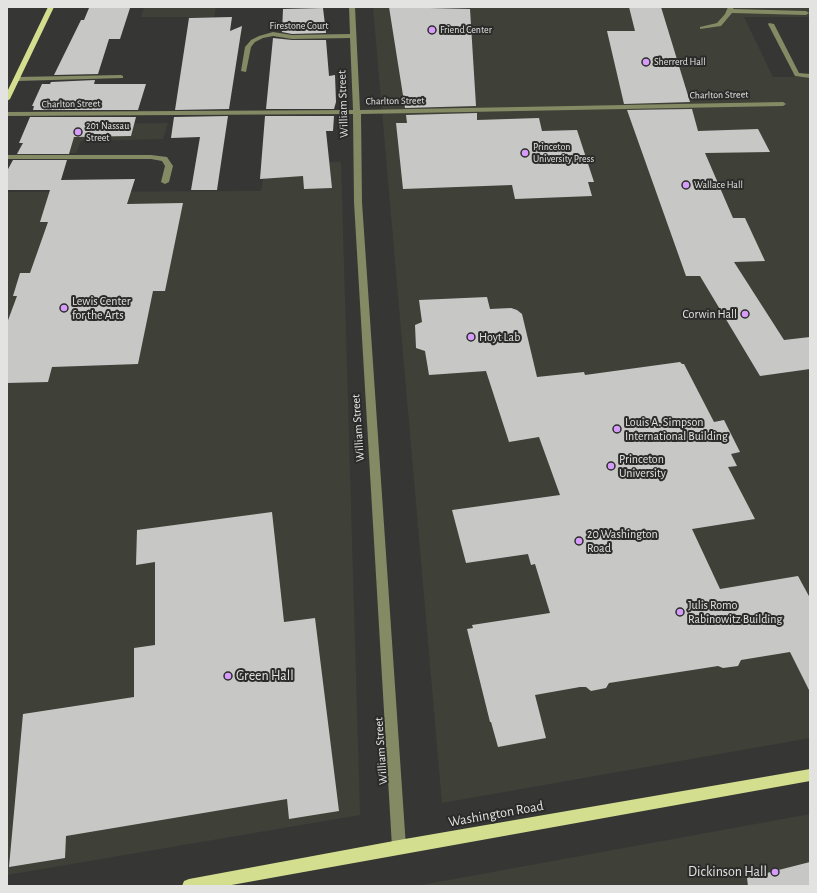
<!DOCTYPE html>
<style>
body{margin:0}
#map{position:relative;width:817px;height:893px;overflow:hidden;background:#363634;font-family:"Alegreya Sans",sans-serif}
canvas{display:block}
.frame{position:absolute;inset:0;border:8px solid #e3e4e2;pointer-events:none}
</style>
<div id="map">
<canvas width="817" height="893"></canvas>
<div class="frame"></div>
</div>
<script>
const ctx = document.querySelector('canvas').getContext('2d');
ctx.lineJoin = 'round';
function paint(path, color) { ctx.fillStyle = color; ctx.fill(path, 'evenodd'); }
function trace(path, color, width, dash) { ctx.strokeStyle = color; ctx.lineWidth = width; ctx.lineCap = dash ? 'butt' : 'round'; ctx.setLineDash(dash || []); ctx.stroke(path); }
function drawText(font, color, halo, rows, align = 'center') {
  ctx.font = font + ' "Alegreya Sans",sans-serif'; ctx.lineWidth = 4; ctx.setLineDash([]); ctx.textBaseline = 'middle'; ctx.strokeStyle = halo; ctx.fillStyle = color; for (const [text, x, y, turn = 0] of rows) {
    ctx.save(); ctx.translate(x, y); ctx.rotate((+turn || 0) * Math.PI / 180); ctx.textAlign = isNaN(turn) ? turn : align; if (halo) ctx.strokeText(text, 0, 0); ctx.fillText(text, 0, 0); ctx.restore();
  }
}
const built = new Path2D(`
 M77 7H216L214 17H141L144 8H76Z
 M373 7H810V17H744L773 77H810V738L442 803Z
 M168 123 163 139 81 141 76 153 16 155 29 125Z
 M341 162 360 815 7 875V192L261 191 266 163Z
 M810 814V886H416Z`);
const building = new Path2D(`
 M389 7 470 9 476 106 405 108Z
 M629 7H661L690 102 624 104 607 31H635Z
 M89 8H130L120 39H109L98 74 54 75 81 20H84Z
 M323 8 326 33 292 34 282 32 283 9Z
 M232 17 230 31 242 26 229 109 175 110 189 18Z
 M273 38 292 40H326L329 76 335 75 336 102 334 109H266Z
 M95 80 94 84H146L138 110H33L34 106H32L42 84H50L51 82Z
 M692 109 698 131 758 129 770 152 705 153 733 218H745L765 261 734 262 784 340 810 337V369L760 376 700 276H686L627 110Z
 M477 113V120L539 118 542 131 577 130 594 182H588L592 196 515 199 512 185 403 189 396 123H407L406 115Z
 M228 116 217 190H191L200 137 171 138 174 117Z
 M265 116H334L333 131H326L332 188 304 189 303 176 260 179Z
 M30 117H136L131 136 74 137 69 154H17L23 143H19Z
 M13 160H67L61 180 135 179 127 204 183 203 165 291H153L138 364 52 367 48 382 7 383V323L17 296H13L20 273H30L48 222H40L50 190H7V171Z
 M487 297 490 309 511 308 517 310 522 314 537 377 584 372 585 375 680 362 682 364H684L714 422 724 420 740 452 731 454 737 466 728 467 755 519 692 529 720 589 798 576 810 598V692L790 652 741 660 738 666 723 668 718 666 609 683 606 688 591 691 586 687H580L535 695 546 738 498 747 491 722H490L467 629 473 628 472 625 550 613 535 564 531 565 528 554 466 563 452 510 560 495 539 437 509 442 486 371 429 375 425 351 416 348 415 325 422 322 419 300Z
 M272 512 284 622 315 618 339 811 289 819 287 799 66 836 65 858 9 867 23 714 134 697V648L155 645V562L136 565 137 530Z
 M810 862V886H748L747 878Z`);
const minor = new Path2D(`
 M349 7H355L360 110 783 102 786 104 783 106 361 114 362 202 406 847 404 852 399 854 394 852 392 847 354 202 353 114 7 116V112L353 110 350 38 292 39 273 36 263 38 255 42 251 47 246 72 241 71 245 47 251 40 259 36 273 32 292 35 350 34Z
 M728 7H734L733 9 806 11 809 13 806 15 732 13 721 26 700 29V27L717 23 725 14Z
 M769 23 774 24 799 73 810 74V78L795 76 768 24Z
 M121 75 123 76V78L17 81 14 79 17 77Z
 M7 155H151L167 157 173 166 169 182 165 184 161 182 165 166 162 161 151 159H7Z`);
const major = new Path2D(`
 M48 7H54L10 99 7 101V92Z
 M810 769V781L226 886H182L184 881 189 879 399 840Z`);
const markers = [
 [432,30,4,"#d79bf9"],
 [646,62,4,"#d79bf9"],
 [78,132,4,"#d79bf9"],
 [525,153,4,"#d79bf9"],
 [686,185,4,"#d79bf9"],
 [64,308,4,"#d79bf9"],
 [745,314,4,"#d79bf9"],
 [471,337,4,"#d79bf9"],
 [617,429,4,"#d79bf9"],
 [611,466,4,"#d79bf9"],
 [579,541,4,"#d79bf9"],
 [680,612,4,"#d79bf9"],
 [228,676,4,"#d79bf9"],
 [775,872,4,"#d79bf9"]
];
const farStreetnames = [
 ["Firestone Court",299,26],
 ["Charlton Street",719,95,-1],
 ["Charlton Street",395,101,-1],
 ["Charlton Street",71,104,-1]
];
const farPoinames = [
 ["Friend Center",440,30],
 ["Sherrerd Hall",654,62],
 ["201 Nassau",86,126],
 ["Street",86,138],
 ["Princeton",533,147],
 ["University Press",533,159],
 ["Wallace Hall",694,185]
];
const streetNames = [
 ["William Street",343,104,-92],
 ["William Street",358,428,-94],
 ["William Street",381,751,-94]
];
const poiNames = [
 ["Lewis Center",72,301],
 ["for the Arts",72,315],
 ["Corwin Hall",737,314,"right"],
 ["Hoyt Lab",479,337],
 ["Louis A. Simpson",625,422],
 ["International Building",625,436],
 ["Princeton",619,459],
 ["University",619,473],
 ["20 Washington",587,534],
 ["Road",587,548],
 ["Julis Romo",688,605],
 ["Rabinowitz Building",688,619]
];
const nearPoinames = [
 ["Green Hall",236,676],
 ["Dickinson Hall",767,872,"right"]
];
const nearStreetnames = [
 ["Washington Road",496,814,-10]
];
paint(built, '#3f4038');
paint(building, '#c7c8c5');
paint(minor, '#848a64');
paint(major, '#d3de8e');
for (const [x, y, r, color] of markers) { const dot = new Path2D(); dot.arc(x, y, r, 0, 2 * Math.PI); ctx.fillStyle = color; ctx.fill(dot); trace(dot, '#2b2c2a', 1.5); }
drawText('10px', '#e3e4e2', '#2b2c2a', farStreetnames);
drawText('10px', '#e3e4e2', '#2b2c2a', farPoinames, 'left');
drawText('12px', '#e3e4e2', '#2b2c2a', streetNames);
drawText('12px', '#e3e4e2', '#2b2c2a', poiNames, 'left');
drawText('14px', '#e3e4e2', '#2b2c2a', nearPoinames, 'left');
drawText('14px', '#e3e4e2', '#2b2c2a', nearStreetnames);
</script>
